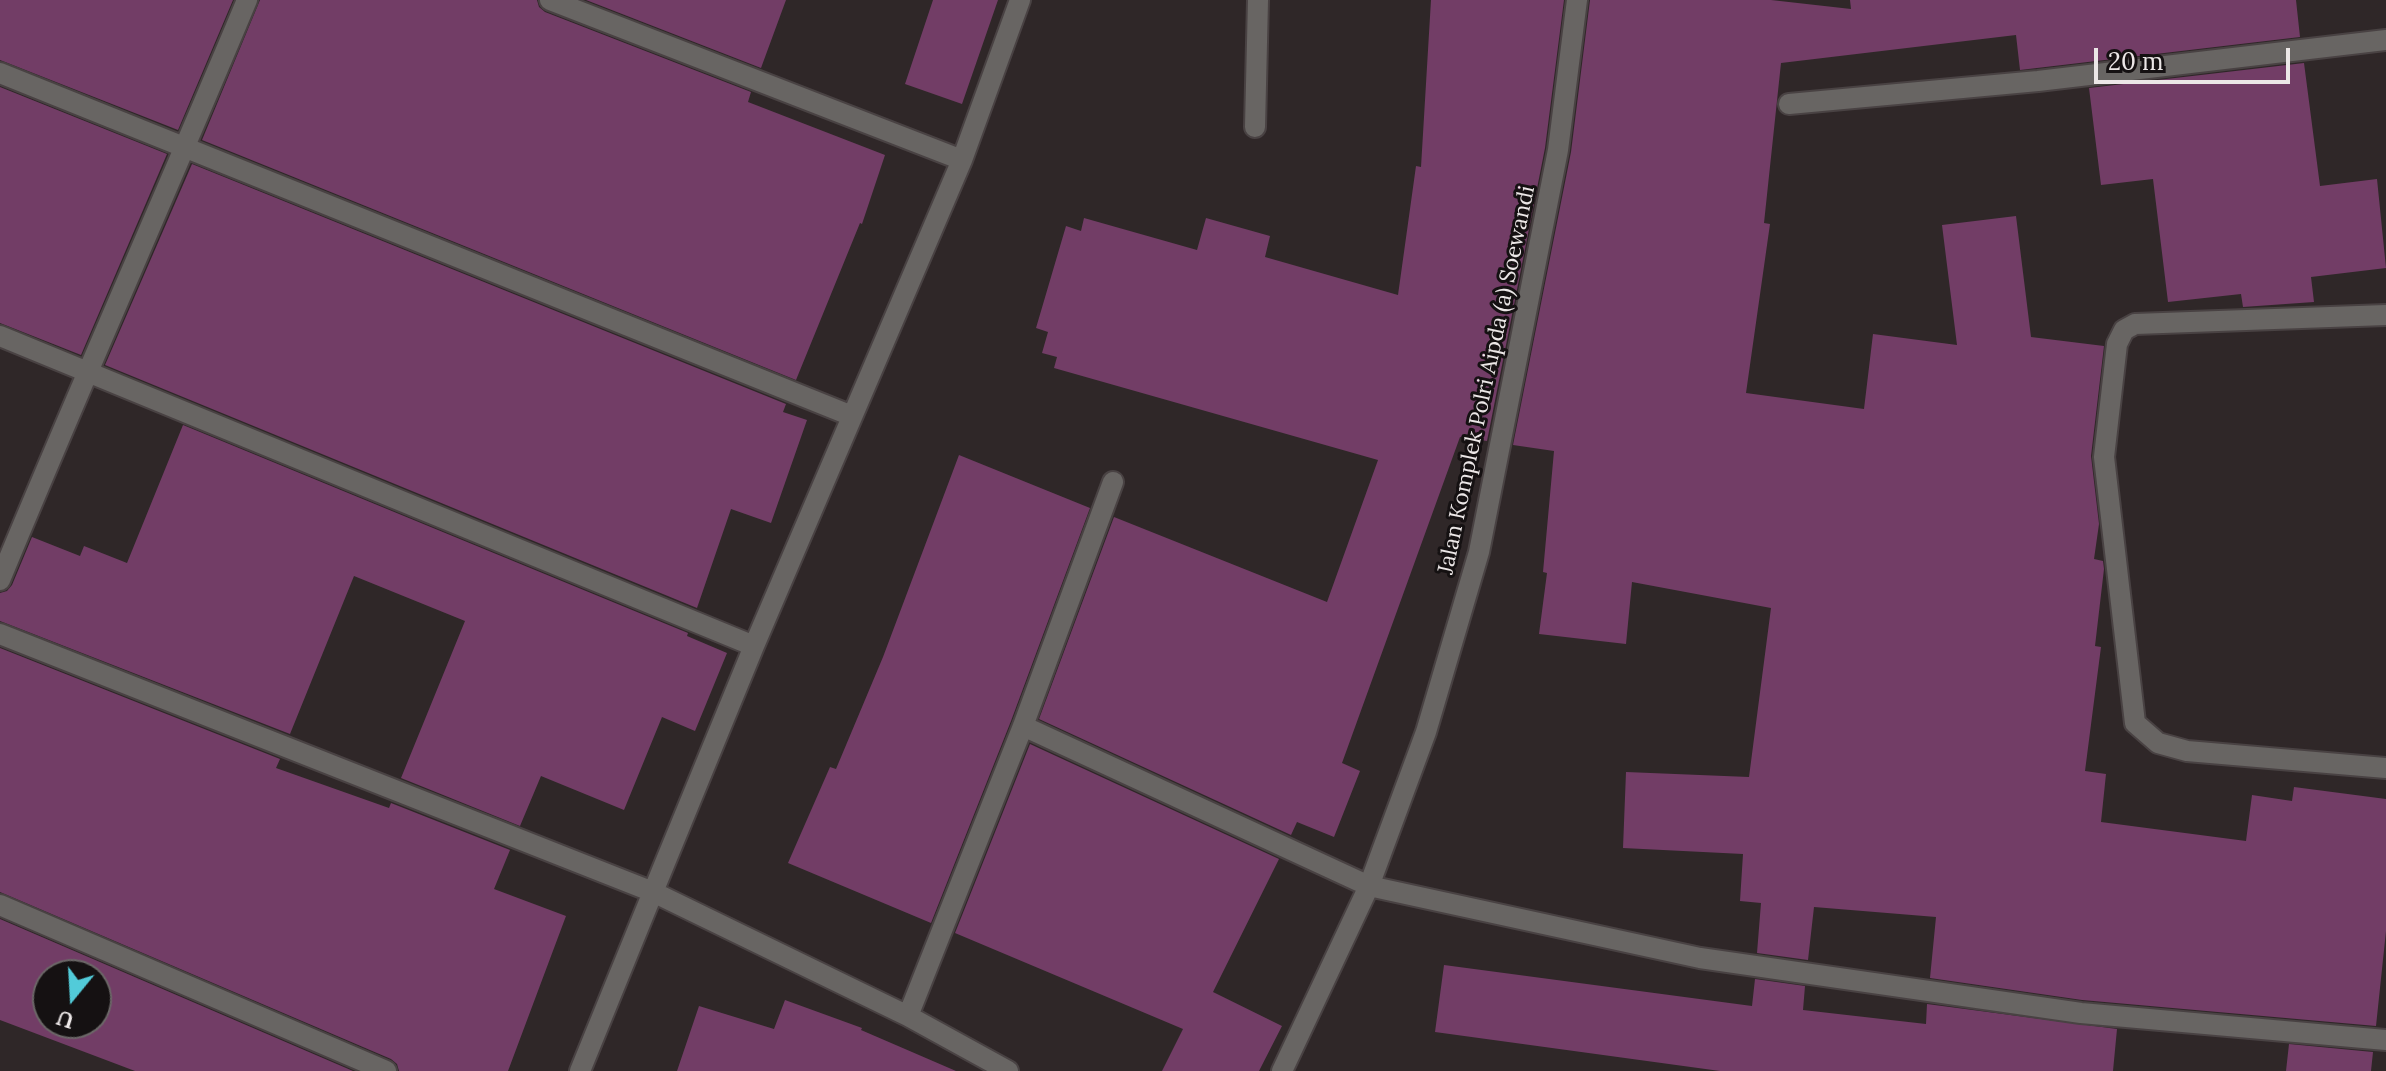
<!DOCTYPE html>
<style>
body{margin:0}
#map{position:relative;width:2386px;height:1071px;overflow:hidden;background:#2f2728;font-family:Lora,serif}
canvas{display:block}
.north{position:absolute;left:32px;top:959px;width:80px;height:80px;box-sizing:border-box;background:#151112;border:2px solid #6b6767;border-radius:50%;rotate:198deg;font-size:22px;font-weight:700;line-height:32px;text-align:center;color:#ece7e7}
.north::after{content:'';display:block;margin:auto;width:28px;height:36px;background:#52cbd9;clip-path:polygon(50% 0,100% 100%,50% 72%,0 100%)}
.scale{position:absolute;left:2094px;top:48px;width:196px;height:36px;box-sizing:border-box;border:4px solid #ece7e7;border-top:0;padding-left:10px;font-size:24px;line-height:28px;white-space:nowrap;color:#ece7e7;-webkit-text-stroke:6px #151112;paint-order:stroke}
</style>
<div id="map">
<canvas width="2386" height="1071"></canvas>
<div class="north">U</div>
<div class="scale">20 m</div>
</div>
<script>
const ctx = document.querySelector('canvas').getContext('2d');
ctx.lineJoin = 'round';
function paint(path, color) { ctx.fillStyle = color; ctx.fill(path, 'evenodd'); }
function trace(path, color, width, dash) { ctx.strokeStyle = color; ctx.lineWidth = width; ctx.lineCap = dash ? 'butt' : 'round'; ctx.setLineDash(dash || []); ctx.stroke(path); }
function drawText(font, color, halo, rows, align = 'center') {
  ctx.font = font + ' Lora,serif'; ctx.lineWidth = 6; ctx.setLineDash([]); ctx.textBaseline = 'middle'; ctx.strokeStyle = halo; ctx.fillStyle = color; for (const [text, x, y, turn = 0] of rows) {
    ctx.save(); ctx.translate(x, y); ctx.rotate((+turn || 0) * Math.PI / 180); ctx.textAlign = isNaN(turn) ? turn : align; if (halo) ctx.strokeText(text, 0, 0); ctx.fillText(text, 0, 0); ctx.restore();
  }
}
const building = new Path2D(`
 M0 0H233L178 130 0 60Z
 M260 0H537L539 7 545 12 751 92 748 102 885 155 862 224 860 223 796 380 202 140Z
 M586 0H786L761 68Z
 M933 0H998L962 104 905 84Z
 M1431 0H1564L1545 148 1487 441 1460 437 1342 763 1360 771 1334 837 1297 822 1291 835 1039 719 1114 517 1327 602 1378 460 1054 368 1057 357 1042 353 1048 332 1036 328 1066 226 1081 231 1084 218 1197 250 1206 218 1270 236 1265 257 1398 295 1416 166 1421 167Z
 M1590 0H1771L1851 9 1850 0H2296L2300 37 2020 70 2016 35 1781 63 1764 223 1770 224 1746 393 1864 409 1873 334 1957 345 1942 225 2016 216 2031 337 2104 346 2091 456 2099 524 2094 559 2103 561 2104 569 2095 646 2101 647 2085 771 2106 774 2101 822 2246 841 2252 795 2292 801 2294 787 2386 799V931L2376 1026 2082 1000 1930 978 1936 917 1814 907 1808 960 1757 953 1761 903 1740 901 1743 854 1623 848 1626 772 1749 777 1771 608 1632 582 1626 644 1539 634 1547 573 1543 572 1554 451 1513 445 1571 152Z
 M2304 63 2320 186 2377 179 2386 268 2311 277 2314 302 2243 307 2241 294 2168 302 2153 179 2101 185 2089 88Z
 M0 87 167 154 81 355 0 323Z
 M192 164 786 404 783 412 807 420 771 523 731 509 697 608 105 365Z
 M183 425 688 633 687 636 727 653 695 731 662 717 624 810 541 776 520 826 401 778 465 621 354 576 290 734 0 621V593L7 591 12 585 32 537 80 556 84 546 127 563Z
 M959 455 1090 508 1011 721 931 923 788 863 830 767 836 769 883 657Z
 M0 648 280 759 276 768 389 808 391 803 510 850 494 889 566 916 508 1071H399L397 1064 391 1059 0 892Z
 M1030 744 1279 859 1213 992 1282 1026 1259 1071H1162L1183 1029 955 933Z
 M0 919 353 1071H135L0 1020ZM48 975H96V1023H48Z
 M1444 965 1752 1006 1755 979 1805 986 1803 1010 1926 1024 1927 1004 2117 1029 2113 1071H1720L1435 1032Z
 M785 1000 862 1028 861 1030 956 1071H677L699 1006 774 1029Z
 M2289 1044 2373 1052 2371 1071H2286Z`);
const minor = new Path2D(`
 M550 0 962 160
 M0 73 852 416
 M1789 104 2038 81 2386 40
 M1255 127 1258 0
 M2386 315 2135 324 2124 330 2117 344 2104 457 2135 723 2158 743 2187 751 2386 768
 M0 336 754 646
 M0 580C80 386 166 194 247 0
 M0 634 653 892 580 1071
 M1023 726 1369 886 1700 958 2081 1013 2386 1040
 M0 905 386 1071
 M908 1016 1023 726 1113 482
 M1008 1071 908 1016 653 892 754 646 962 160 1020 0
 M1282 1071 1369 886 1426 732 1479 552 1558 150 1577 0`);
const streetNames = [
 ["Jalan Komplek Polri Aipda (a) Soewandi",1487,380,-78]
];
paint(building, '#723d66');
trace(minor, '#494243', 24);
trace(minor, '#686563', 20);
drawText('22px', '#ece7e7', '#151112', streetNames);
</script>
